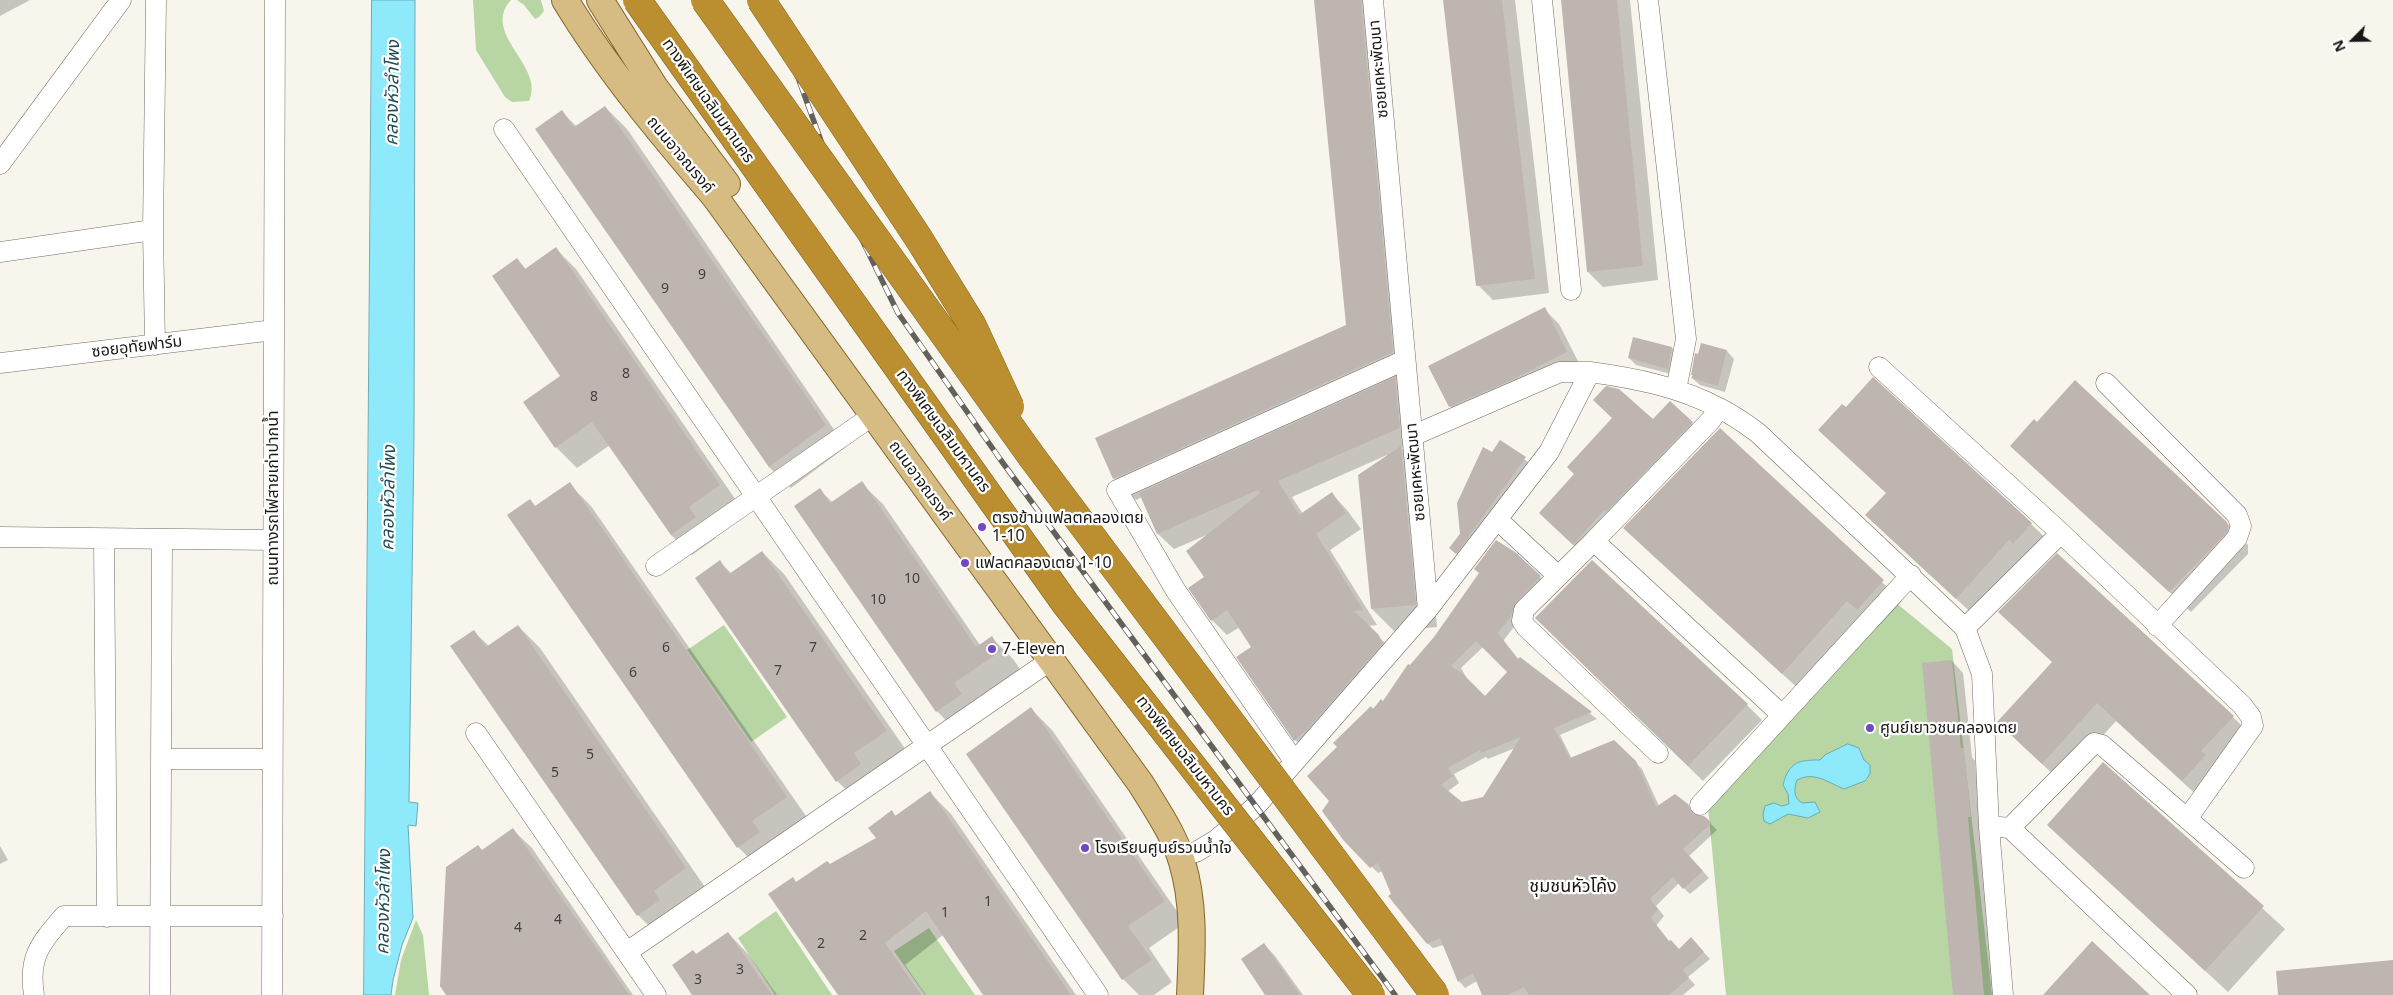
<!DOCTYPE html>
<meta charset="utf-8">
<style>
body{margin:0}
#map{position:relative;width:2393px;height:995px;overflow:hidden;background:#f8f5ec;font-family:"Noto Sans",sans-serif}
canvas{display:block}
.north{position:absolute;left:2328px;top:15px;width:50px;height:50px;-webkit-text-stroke:4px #fff;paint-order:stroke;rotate:247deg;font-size:14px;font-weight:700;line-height:20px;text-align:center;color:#181714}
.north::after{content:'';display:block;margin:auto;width:18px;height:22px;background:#181714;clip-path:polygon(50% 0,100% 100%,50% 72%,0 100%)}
</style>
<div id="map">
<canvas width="2393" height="995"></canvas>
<div class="north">N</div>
</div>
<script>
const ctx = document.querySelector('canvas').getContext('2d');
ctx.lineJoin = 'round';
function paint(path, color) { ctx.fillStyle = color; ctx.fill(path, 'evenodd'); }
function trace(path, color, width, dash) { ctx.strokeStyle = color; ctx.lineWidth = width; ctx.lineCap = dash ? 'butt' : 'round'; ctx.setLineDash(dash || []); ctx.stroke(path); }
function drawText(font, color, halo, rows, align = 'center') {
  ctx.font = font + ' "Noto Sans","Noto Sans Thai",sans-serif'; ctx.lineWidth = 4.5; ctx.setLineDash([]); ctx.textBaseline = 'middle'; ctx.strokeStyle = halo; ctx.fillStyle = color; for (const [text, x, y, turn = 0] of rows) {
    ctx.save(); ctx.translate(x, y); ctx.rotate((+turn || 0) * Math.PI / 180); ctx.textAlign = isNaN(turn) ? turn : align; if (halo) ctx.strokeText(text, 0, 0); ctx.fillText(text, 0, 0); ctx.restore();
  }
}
const green = new Path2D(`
 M473 0H511C480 34 546 66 529 101L512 102 505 97 476 50Z
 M517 0H541L544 11 539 17 535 19 524 5Z
 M1895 602 1952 649 1992 995H1726L1708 807Z
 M724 625 787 717 751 742 687 650Z
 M776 911 832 995H775L738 938Z
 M416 920 423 935 429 995H395L401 960Z
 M929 928 975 995H925L894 951Z`);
const water = new Path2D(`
 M372 0H415L414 434 409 802 418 803 416 826 408 825 413 918 402 945 393 980 391 995H364Z
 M1848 744 1859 748 1864 760 1870 765V774L1865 781 1844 789C1827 782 1814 771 1797 780 1794 788 1793 798 1802 803L1815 802 1820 812 1808 818 1788 814 1770 824 1764 821 1763 815 1765 806 1774 803 1782 806 1789 804 1788 794 1783 785C1789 761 1800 760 1820 760L1825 755Z`);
const shadow = new Path2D(`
 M0 0H30L0 16Z
 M1315 0H1381L1415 443 1402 448 1423 469 1437 627 1394 631 1372 609 1387 455 1292 497 1303 514 1332 494 1347 510 1361 529 1330 550 1377 625 1368 626 1393 651 1311 755 1295 740 1238 657 1253 647 1240 627 1227 635 1212 620 1206 577 1209 534 1174 549 1158 534 1142 497 1136 500 1114 478 1348 325Z
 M1444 0H1515L1549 293 1493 300 1478 285Z
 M1562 0H1630L1658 280 1603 287 1588 272Z
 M605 107 627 129 846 447 791 488 769 467 537 130 562 112 577 127Z
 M556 249 576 269 740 506 709 528 716 538 692 555 671 535 610 445 577 468 556 447 525 402 562 376 517 260 526 269Z
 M1544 309 1559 324 1581 367 1465 422 1450 406Z
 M1702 344 1727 351 1734 359 1725 392 1700 385 1692 378Z
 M1672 348 1679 356 1675 375 1636 365 1629 358Z
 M1614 418 1692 423 1702 433 1584 555 1541 513 1576 474Z
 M1720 430 1902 601 1877 628 1867 619 1802 692 1644 547Z
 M1501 442 1532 465 1458 555 1450 548 1462 534 1492 454Z
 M2034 467 2226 522 2248 545V554L2191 612Z
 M861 483 883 504 980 645 992 638 1013 659 1022 672 958 733 937 711 795 506 819 489 833 503Z
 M569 484 591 506 808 819 760 869 738 847 530 501 536 507Z
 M1887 493 2031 524 2052 544 1977 618 1888 536Z
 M762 552 784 574 908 753 859 802 837 781 720 562 732 574Z
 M1515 553 1547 584 1503 641 1519 660 1520 658 1597 719 1560 735 1572 759 1613 741 1642 769 1659 806 1688 805 1696 816 1711 824 1717 830 1689 856 1709 878 1690 894 1679 883 1656 906 1664 916 1656 926 1670 943 1680 950 1691 939 1710 959 1688 977 1695 985 1683 995H1483L1477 981 1465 988 1459 981 1444 945 1433 948 1426 942 1393 894 1383 871 1378 873 1345 840 1330 801 1373 711 1383 703 1410 667ZM1483 647 1508 672 1485 698 1469 682 1461 668ZM1515 748 1483 798 1462 804 1447 792 1459 783 1454 774 1486 757 1488 759Z
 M518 626 540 648 707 890 660 937 638 915 452 646 473 631 489 646Z
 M1551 633 1747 705 1762 720 1703 781Z
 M1952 661 1963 673 1972 757 1975 761 1981 828H1979L1994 995H1954Z
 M2053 663 2233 717 2251 735 2201 799 2116 721 2061 782 1998 722Z
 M1031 709 1052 730 1185 923 1149 948 1172 982 1154 995H1139L1123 979 968 754Z
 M2104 764 2285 929 2228 992 2048 825Z
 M930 793 951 814 1076 995H985L943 935 905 965 926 995H839L792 878 797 883 877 838 892 812 896 816Z
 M513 830 532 848 633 995H448L482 851Z
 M0 846 8 860 0 864Z
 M728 933 749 955 777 995H694L697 955Z
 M1264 944 1275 956 1303 995H1267Z`);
const building = new Path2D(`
 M1314 0H1361L1393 352 1113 479 1095 438 1346 325Z
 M1443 0H1502L1535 279 1476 286Z
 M1561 0H1617L1643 266 1587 272Z
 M605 106 826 425 769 467 535 129 562 110 574 127Z
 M556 247 720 485 689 507 696 517 671 535 592 422 555 448 523 402 560 376 492 276 517 258 525 269Z
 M1545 307 1567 352 1507 382 1449 407 1428 366Z
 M1633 337 1672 347 1668 369 1628 358Z
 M1701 343 1727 350 1718 386 1691 378 1693 375H1691L1695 353 1698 354Z
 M1395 377 1400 428 1278 481 1299 515 1332 492 1346 513 1316 534 1363 610 1354 611 1378 634 1383 643 1306 731 1294 741 1236 657 1251 647 1227 610 1211 621 1188 588 1204 577 1186 551 1260 493 1258 490 1157 534 1139 493Z
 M1873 377 2032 523 2013 544 2009 540 1956 599 1865 515 1886 493 1818 430 1842 404 1846 407Z
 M2075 380 2227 522 2228 526 2227 532 2169 592 2010 446 2034 419 2037 422Z
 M1606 386 1619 389 1653 419 1670 401 1693 422 1606 512 1604 510 1573 545 1539 513 1574 474 1567 467 1612 418 1593 400Z
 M1720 428 1884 580 1857 610 1847 601 1782 674 1623 528Z
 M1500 440 1526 457 1456 554 1449 548 1460 534 1457 503 1483 447 1492 452Z
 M1401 446 1416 605 1371 609 1358 475Z
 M862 481 976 647 992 636 1001 651 954 683 962 694 936 712 794 506 820 488 830 503Z
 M570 482 787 797 752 821 760 832 737 848 507 515 530 499 535 506Z
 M1496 540 1515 552 1541 576 1516 602 1511 616 1498 633 1518 659 1520 657 1592 712 1554 728 1570 758 1614 740 1636 761 1656 807 1675 794 1688 804 1692 814 1704 816 1712 823 1683 849 1703 871 1683 889 1673 877 1650 899 1658 909 1651 918 1669 941 1671 940 1679 949 1691 937 1704 952 1683 970 1689 978 1669 995H1529L1524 987 1508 995H1482L1473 973 1458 982 1440 938 1427 944 1388 896 1391 894 1378 863 1370 868 1344 841 1322 811 1329 801 1307 776 1337 747 1333 743 1371 706 1373 709 1381 699 1383 701 1408 664 1410 665 1434 637 1479 573 1474 569ZM1476 641 1507 672 1485 696 1464 675 1451 666ZM1521 737 1483 797 1462 802 1441 785 1453 776 1448 768 1480 750 1481 753Z
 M762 551 887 731 854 753 861 764 836 782 695 578 720 560 729 574Z
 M2057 553 2234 716 2201 751 2206 755 2182 781 2097 703 2042 764 1997 722 2052 662 1998 612Z
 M1592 560 1748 704 1688 766 1535 618Z
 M518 625 686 868 654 891 660 900 637 916 450 646 474 630 486 647Z
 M1952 660 1961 748H1964L1971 817H1968L1984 995H1953L1922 663Z
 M1031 707 1165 901 1128 926 1152 960 1122 980 966 754Z
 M2103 762 2264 906 2205 971 2047 825Z
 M930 791 1071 995H983L926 911 885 943 921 995H838L768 894 793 877 796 882 827 861 830 864 876 838 868 828 892 810 895 816Z
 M513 828 629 995H446L440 986 446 867 478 845 482 850Z
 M728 932 772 995H692L672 965 693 950 696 954Z
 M2092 941 2150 995H2043Z
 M1264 943 1300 995H1265L1241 959Z
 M2393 960V995H2278L2276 971Z`);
const minor = new Path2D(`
 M1373 0 1428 609
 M1542 0 1571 290
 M1648 0 1686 339 1676 390
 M504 129 1098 995
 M0 164 121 0
 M0 252 153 230
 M155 345 153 230 156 0
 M0 363 274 330
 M1879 367 2061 533 1965 628
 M2106 383 2237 515 2241 526 2237 538 2157 626
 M1412 436 1560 372H1590
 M1498 520 1558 576
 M2061 533 2242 705 2251 717 2253 726 2187 819
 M0 537 273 540
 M104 539 107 917
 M1594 541 1711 420 1719 408
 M656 566 872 416
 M476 733 656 995
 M1658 753 1526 627 1522 621 1524 610 1594 541 1782 715
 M161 759H272
 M1294 761 1176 591 1117 490 1405 360
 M1700 805 1911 575
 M1999 827 2010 828 2187 995
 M2010 828 2094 743 2102 745 2244 868
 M1196 852 1216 840 1256 806 1428 609 1549 452 1590 372C1634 378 1680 387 1719 408 1733 415 1746 424 1758 433L1965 628 1982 674 1989 827 2003 995
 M627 952 1051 660
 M34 995C28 957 40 944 64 916H273
 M160 995 162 540
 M272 995 275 0`);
const major = new Path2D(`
 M565 0C608 71 661 134 715 197L1141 784C1156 809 1174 834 1182 862 1195 905 1192 950 1190 995
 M600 0 654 86 727 184`);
const rail = new Path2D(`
 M770 0 842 199 898 313 1000 459 1395 995`);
const highwayBridge = new Path2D(`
 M637 0 1065 603 1371 995
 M705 0 1032 457 1435 995
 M761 0 919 239 972 325 1010 407`);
const markers = [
 [982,527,5,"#7448c0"],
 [965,563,5,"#7448c0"],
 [992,649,5,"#7448c0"],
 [1870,728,5,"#7448c0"],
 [1085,848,5,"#7448c0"]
];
const numberNames = [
 ["9",702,275],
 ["9",665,289],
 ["8",626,374],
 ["8",594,397],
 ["10",912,579],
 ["10",878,600],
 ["6",666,648],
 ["7",813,648],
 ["7",778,671],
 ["6",633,673],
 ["5",590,755],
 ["5",555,773],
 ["1",988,902],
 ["1",945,913],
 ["4",558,920],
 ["4",518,928],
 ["2",863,936],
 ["2",821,944],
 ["3",740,970],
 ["3",698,980]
];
const streetNames = [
 ["ซอยเคหะพัฒนา",1379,69,-95],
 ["ทางพิเศษเฉลิมมหานคร",708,101,55],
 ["ถนนอาจณรงค์",680,155,50],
 ["ซอยอุทัยฟาร์ม",137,347,-7],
 ["ทางพิเศษเฉลิมมหานคร",943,431,54],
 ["ซอยเคหะพัฒนา",1416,472,-95],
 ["ถนนอาจณรงค์",920,481,54],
 ["ถนนทางรถไฟสายเก่าปากน้ำ",273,498,-90],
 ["ทางพิเศษเฉลิมมหานคร",1185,756,52]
];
const poiNames = [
 ["ตรงข้ามแฟลตคลองเตย",992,518],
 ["1-10",992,536],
 ["แฟลตคลองเตย 1-10",975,563],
 ["7-Eleven",1002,649],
 ["ศูนย์เยาวชนคลองเตย",1880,728],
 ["โรงเรียนศูนย์รวมน้ำใจ",1095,848]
];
const waterNames = [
 ["คลองหัวลำโพง",393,93,-89],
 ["คลองหัวลำโพง",389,498,-89],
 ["คลองหัวลำโพง",384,902,-89]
];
const neighbourhoodNames = [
 ["ชุมชนหัวโค้ง",1573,887]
];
paint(green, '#b7d6a4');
paint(water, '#8eeafa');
trace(water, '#6babb5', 1);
paint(shadow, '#0003');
paint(building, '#beb5b1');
trace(minor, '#706d65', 21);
trace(major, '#826526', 28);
trace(minor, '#fff', 20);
trace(major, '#d6bc83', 26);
trace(rail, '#63615c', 5.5);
trace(rail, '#fff', 4, [11]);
trace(highwayBridge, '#826526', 29, []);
trace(highwayBridge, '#bb8f30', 28);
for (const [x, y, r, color] of markers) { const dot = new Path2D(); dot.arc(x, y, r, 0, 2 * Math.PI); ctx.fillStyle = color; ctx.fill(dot); trace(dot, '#fff', 2); }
drawText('14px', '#423e3b', null, numberNames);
drawText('16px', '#181714', '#fff', streetNames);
drawText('16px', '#181714', '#fff', poiNames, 'left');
drawText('italic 18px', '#224c53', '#fff', waterNames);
drawText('18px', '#181714', '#fff', neighbourhoodNames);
</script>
